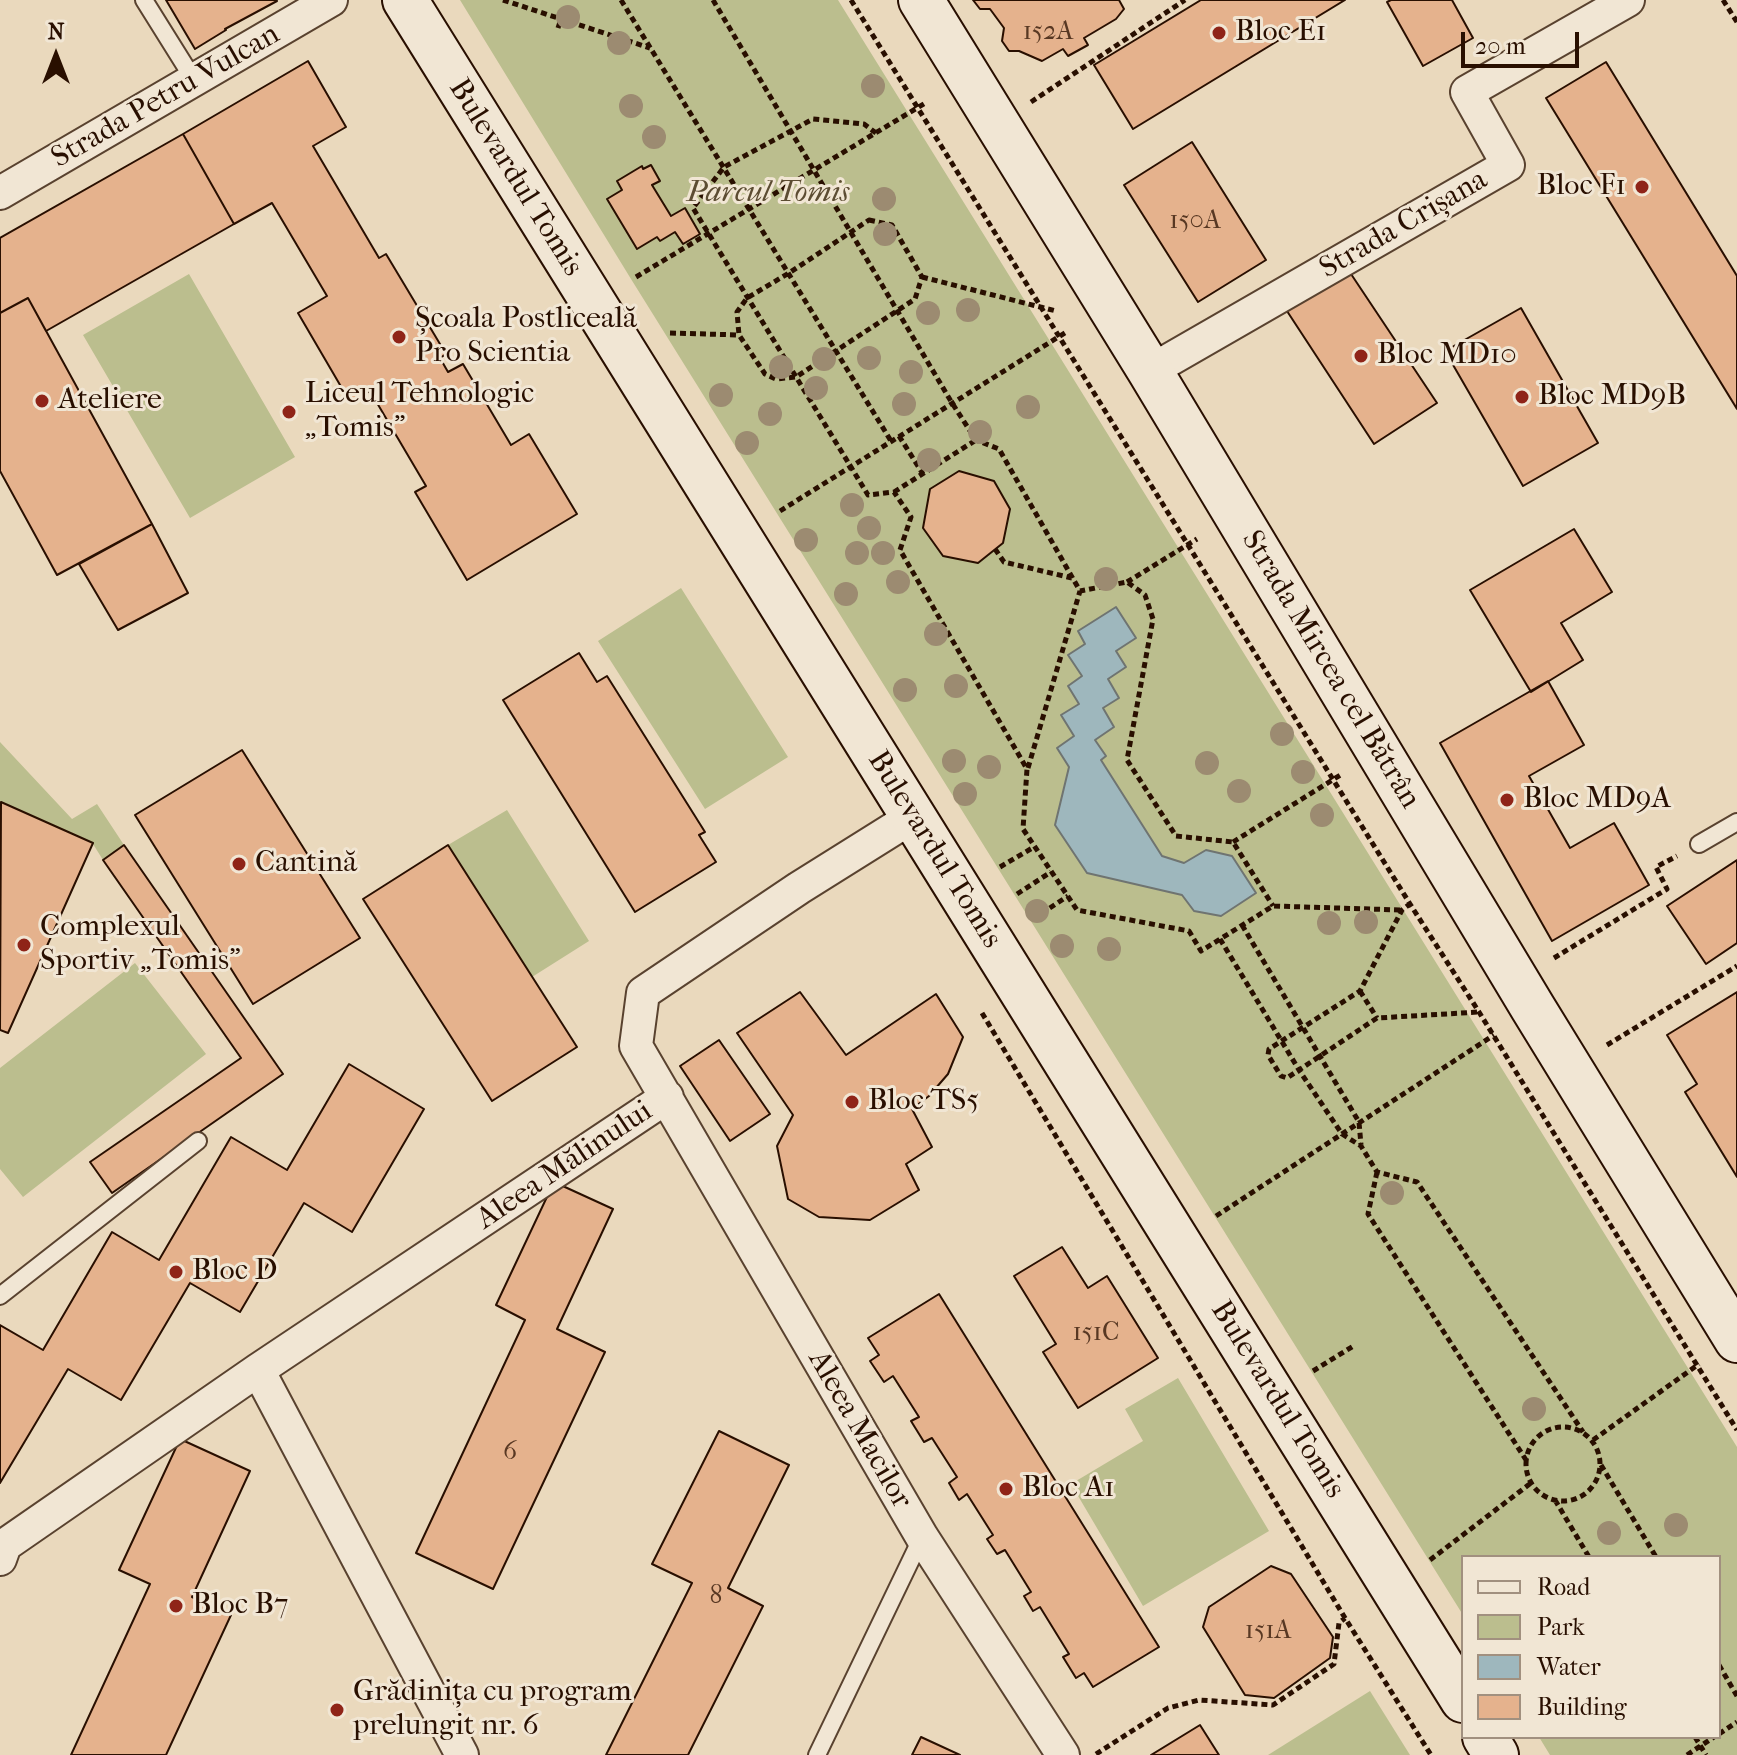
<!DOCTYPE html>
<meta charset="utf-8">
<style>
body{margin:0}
#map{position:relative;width:1737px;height:1755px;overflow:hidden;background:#ead9bd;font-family:"IM FELL French Canon",serif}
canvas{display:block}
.legend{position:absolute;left:1461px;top:1555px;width:260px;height:184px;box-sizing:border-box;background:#f1e6d4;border:2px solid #a1907f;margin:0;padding:10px 14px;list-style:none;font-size:24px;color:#290f00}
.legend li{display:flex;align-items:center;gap:16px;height:40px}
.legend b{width:40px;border:2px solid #a1907f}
.north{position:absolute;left:16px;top:16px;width:80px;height:80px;-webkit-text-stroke:6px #f1e6d4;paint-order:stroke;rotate:0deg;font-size:22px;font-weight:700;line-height:32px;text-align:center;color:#290f00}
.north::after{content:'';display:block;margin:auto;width:28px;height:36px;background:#290f00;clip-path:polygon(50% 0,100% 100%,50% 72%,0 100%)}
.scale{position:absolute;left:1461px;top:32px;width:118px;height:36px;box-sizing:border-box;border:4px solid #290f00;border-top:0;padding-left:10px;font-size:24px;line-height:28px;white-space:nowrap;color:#290f00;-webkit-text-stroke:6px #f1e6d4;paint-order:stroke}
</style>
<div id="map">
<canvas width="1737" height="1755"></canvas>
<ul class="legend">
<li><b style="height:10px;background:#f1e6d4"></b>Road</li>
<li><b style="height:22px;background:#bbbe8e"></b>Park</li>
<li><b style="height:22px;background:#9eb7bd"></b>Water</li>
<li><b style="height:22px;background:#e5b28d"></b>Building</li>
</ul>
<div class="north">N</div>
<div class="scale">20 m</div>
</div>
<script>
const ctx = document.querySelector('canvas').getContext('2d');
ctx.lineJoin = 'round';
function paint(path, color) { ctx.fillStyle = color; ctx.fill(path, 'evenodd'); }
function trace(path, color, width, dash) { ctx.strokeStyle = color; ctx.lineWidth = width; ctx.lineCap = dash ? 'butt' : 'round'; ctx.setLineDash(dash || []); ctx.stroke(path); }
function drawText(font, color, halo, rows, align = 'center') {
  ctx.font = font + ' "IM FELL French Canon",serif'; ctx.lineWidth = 6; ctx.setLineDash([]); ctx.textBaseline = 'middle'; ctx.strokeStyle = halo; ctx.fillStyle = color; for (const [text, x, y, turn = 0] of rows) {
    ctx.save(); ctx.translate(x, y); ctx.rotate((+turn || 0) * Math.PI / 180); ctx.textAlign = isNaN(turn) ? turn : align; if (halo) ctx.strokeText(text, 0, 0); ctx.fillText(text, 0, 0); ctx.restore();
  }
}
const green = new Path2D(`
 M460 0H838L1737 1447V1755H1550L1539 1737H1719V1557H1463V1615L631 279Z
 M189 274 295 457 190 518 83 335Z
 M681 588 788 757 705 809 598 641Z
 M0 742 72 819 97 804 124 845 103 860 93 844 8 1033 0 1030Z
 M507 810 589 941 532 977 448 845Z
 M135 963 206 1054 23 1197 0 1169V1068Z
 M1178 1378 1269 1531 1143 1606 1071 1484 1143 1441 1125 1409Z
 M1370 1691 1410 1755H1268Z`);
const water = new Path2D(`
 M1116 607 1136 638 1116 651 1126 667 1108 679 1119 698 1103 708 1114 727 1095 740 1106 756 1101 760 1162 856 1184 863 1206 850 1232 856 1256 893 1221 916 1194 911 1182 895 1087 873 1055 825 1069 767 1057 748 1074 736 1061 715 1079 704 1068 686 1082 676 1068 655 1085 644 1078 631Z`);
const building = new Path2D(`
 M166 0H276L277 1 225 29 226 30 195 49Z
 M973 0H1119L1124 9 1116 19 1084 38 1088 45 1068 56 1063 49 1042 61 1019 51H1009L1002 41 1004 28 990 9H980Z
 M1201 0H1345L1133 129 1094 65Z
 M1391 0H1452L1473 38 1423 66 1387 2Z
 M308 61 346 127 313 146 379 258 386 254 446 354 440 358 448 372 463 364 511 445 529 434 577 514 467 580 415 492 426 486 370 391 350 402 298 313 327 296 272 203 234 224 183 134Z
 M1606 62 1737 276V409L1546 98Z
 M183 134 234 224 46 331 28 298 0 313V238Z
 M1192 142 1266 260 1198 302 1124 185Z
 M651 165 660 181 652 185 671 216 685 208 700 234 683 244 675 232 660 241 657 237 637 249 607 199 622 190 617 181 642 166 643 169Z
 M1347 268 1437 403 1374 444 1285 308Z
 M28 298 152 524 57 575 0 471V313Z
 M1521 308 1598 443 1523 486 1445 351Z
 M959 471 994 481 1010 509 1003 543 978 563 943 556 923 528 930 489Z
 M152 524 188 593 118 630 79 564Z
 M1574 529 1612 592 1561 623 1583 660 1531 692 1470 590Z
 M579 653 597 682 607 676 705 832 699 835 716 862 635 912 503 700Z
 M1548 681 1584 745 1529 776 1570 848 1614 823 1649 885 1552 941 1440 743Z
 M242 750 360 938 253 1004 135 815Z
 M1 802 93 843 8 1033 0 1030Z
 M124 845 283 1074 112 1193 90 1162 241 1058 103 860Z
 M448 845 577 1047 492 1101 363 899Z
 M1737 860V943L1706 964 1667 906Z
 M800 992 846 1055 936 994 963 1037 948 1074 929 1096 912 1109 932 1147 906 1164 919 1190 870 1220 819 1217 788 1199 777 1146 793 1115 737 1033Z
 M1737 992V1177L1685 1092 1697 1084 1667 1035Z
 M719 1040 770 1114 730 1141 680 1066Z
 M349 1064 424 1109 352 1232 304 1203 240 1312 190 1283 121 1400 68 1369 0 1483V1325L43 1350 112 1232 159 1260 231 1137 287 1170Z
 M554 1182 613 1209 557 1329 605 1352 493 1589 416 1553 525 1320 496 1305Z
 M1062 1247 1088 1288 1107 1276 1158 1358 1078 1408 1043 1352 1056 1344 1014 1276Z
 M939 1294 1159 1647 1093 1687 1084 1673 1076 1678 1063 1657 1069 1654 1040 1607 1033 1611 1024 1596 1031 1592 1005 1550 997 1554 987 1539 993 1535 967 1494 959 1500 949 1483 957 1477 932 1438 924 1442 911 1421 919 1417 893 1376 884 1382 870 1361 879 1355 868 1338Z
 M719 1431 789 1465 728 1588 763 1606 688 1755H606L692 1583 652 1564Z
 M180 1439 250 1471 192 1597 231 1615 166 1755H71L150 1584 119 1570Z
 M1271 1566 1291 1574 1333 1637 1330 1658 1274 1698 1245 1695 1203 1627 1209 1607Z
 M1200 1725 1219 1755H1151Z
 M921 1737 960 1755H912Z`);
const path = new Path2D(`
 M503 0 650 48
 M621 0 891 441
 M713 0 952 403 976 440 999 449 1080 591 1127 582 1145 595 1153 619 1127 760 1176 836 1233 842 1273 906
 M851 0 1410 904 1479 1012 1737 1430
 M1723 0 1737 22
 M558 28 561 19
 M1031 102 1185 0
 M876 133 864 124 813 119 724 167 693 208 868 495 894 492 911 517 900 550 1027 769 1023 829 1077 910 1189 931 1201 951 1273 906 1402 910
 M869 220 892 225 922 277 915 299 796 377 776 379 765 374 739 335 737 312 747 298 789 273Z
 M636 277 927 102
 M922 277 1056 311
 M670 333 739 335
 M899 436 923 474
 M894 492 976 440
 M780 511 1068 331
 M995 549 1004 562 1072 578
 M1127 582 1197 539
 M1028 768 1080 591
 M1233 842 1342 774
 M1000 867 1034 847
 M1017 894 1051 872
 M1411 903 1402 910 1360 991 1269 1049 1268 1055 1281 1076 1287 1078 1377 1018 1479 1012
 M1033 919 1068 896
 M1242 925 1359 1122 1361 1145
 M1220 939 1299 1070 1342 1134 1361 1146 1377 1172 1417 1182 1583 1432
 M1554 958 1667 889 1656 867 1677 856
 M1360 991 1377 1018
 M982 1013 1345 1618 1431 1755
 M1607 1045 1737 966
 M1377 1172 1368 1214 1526 1460
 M1216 1216 1494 1035
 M1313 1371 1355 1345
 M1526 1464a37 37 0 1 1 74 0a37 37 0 1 1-74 0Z
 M1593 1440 1699 1364
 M1601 1465 1656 1557
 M1555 1500 1589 1557
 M1430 1560 1531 1483
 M1719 1665 1737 1696
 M1719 1734 1737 1722
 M1695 1737 1706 1755
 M1096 1754 1168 1708 1199 1700 1273 1705 1334 1664 1339 1623 1345 1618
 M1687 1755 1714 1737`);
const lane = new Path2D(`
 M144 0 194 80
 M1699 844 1737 822
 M0 1296 198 1141
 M817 1755 922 1537`);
const street = new Path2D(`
 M0 193 331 0
 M1150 371 1508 165 1467 92 1628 0
 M914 816 799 888 643 993 636 1046 922 1537 1063 1755
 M258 1370 462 1755
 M0 1559 5 1545 258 1370 667 1097`);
const secondary = new Path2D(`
 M405 0 1463 1700
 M921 0 1150 371 1533 1008 1737 1340
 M1485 1737 1496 1755`);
const trees = [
 [568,17],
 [619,43],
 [873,86],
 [631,106],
 [654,137],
 [884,199],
 [885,234],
 [968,310],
 [928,313],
 [869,358],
 [824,359],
 [781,367],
 [911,372],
 [816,388],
 [721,395],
 [904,404],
 [1028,407],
 [770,414],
 [980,432],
 [747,443],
 [929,460],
 [852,505],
 [869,528],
 [806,540],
 [857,553],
 [883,553],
 [1106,579],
 [898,582],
 [846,594],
 [936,634],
 [956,686],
 [905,690],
 [1282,734],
 [954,761],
 [1207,763],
 [989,767],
 [1303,772],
 [1239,791],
 [965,794],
 [1322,815],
 [1037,911],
 [1366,922],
 [1329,923],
 [1062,946],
 [1109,949],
 [1392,1193],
 [1534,1409],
 [1676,1525],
 [1609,1533]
];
const markers = [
 [1219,33,8,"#8f2418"],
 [1642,187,8,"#8f2418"],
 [399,337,8,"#8f2418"],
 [1361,356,8,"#8f2418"],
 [1522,397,8,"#8f2418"],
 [42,401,8,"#8f2418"],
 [289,412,8,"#8f2418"],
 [1507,800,8,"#8f2418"],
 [239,864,8,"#8f2418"],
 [24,945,8,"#8f2418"],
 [852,1102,8,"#8f2418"],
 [176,1272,8,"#8f2418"],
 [1006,1489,8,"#8f2418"],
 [176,1606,8,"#8f2418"],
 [337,1710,8,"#8f2418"]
];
const numberNames = [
 ["152A",1048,33],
 ["150A",1195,222],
 ["151C",1096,1334],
 ["6",510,1453],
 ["8",716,1597],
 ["151A",1268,1632]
];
const poiNames = [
 ["Bloc E1",1235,33],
 ["Bloc F1",1626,187,"right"],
 ["Școala Postliceală",415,320],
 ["Pro Scientia",415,354],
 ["Bloc MD10",1377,356],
 ["Liceul Tehnologic",305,395],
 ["„Tomis”",305,429],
 ["Bloc MD9B",1538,397],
 ["Ateliere",58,401],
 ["Bloc MD9A",1523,800],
 ["Cantină",255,864],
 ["Complexul",40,928],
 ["Sportiv „Tomis”",40,962],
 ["Bloc TS5",868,1102],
 ["Bloc D",192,1272],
 ["Bloc A1",1022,1489],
 ["Bloc B7",192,1606],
 ["Grădinița cu program",353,1693],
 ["prelungit nr. 6",353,1727]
];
const streetNames = [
 ["Strada Petru Vulcan",166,97,-30],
 ["Bulevardul Tomis",515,178,58],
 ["Strada Crișana",1404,225,-30],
 ["Strada Mircea cel Bătrân",1330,670,59],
 ["Bulevardul Tomis",934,850,58],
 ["Aleea Mălinului",565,1166,-34],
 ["Bulevardul Tomis",1277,1400,58],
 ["Aleea Macilor",859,1430,60]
];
const parkNames = [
 ["Parcul Tomis",768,194]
];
paint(green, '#bbbe8e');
paint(water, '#9eb7bd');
trace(water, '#6f7471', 2);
paint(building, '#e5b28d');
trace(building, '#290f00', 2);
trace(lane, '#59422f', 20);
trace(street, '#59422f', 36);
trace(secondary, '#290f00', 48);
trace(path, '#290f00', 5, [6, 4]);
trace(lane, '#f1e6d4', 16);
trace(street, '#f1e6d4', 32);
trace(secondary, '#f1e6d4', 44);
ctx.fillStyle = '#9c8b71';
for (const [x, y] of trees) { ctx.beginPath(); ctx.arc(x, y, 12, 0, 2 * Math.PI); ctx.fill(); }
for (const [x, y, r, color] of markers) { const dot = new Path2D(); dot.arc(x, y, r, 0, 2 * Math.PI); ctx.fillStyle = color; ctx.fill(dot); trace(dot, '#f1e6d4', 3); }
drawText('26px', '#583823', null, numberNames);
drawText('30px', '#290f00', '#f1e6d4', poiNames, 'left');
drawText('30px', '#290f00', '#f1e6d4', streetNames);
drawText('italic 30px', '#5c4c32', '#f1e6d4', parkNames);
</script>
